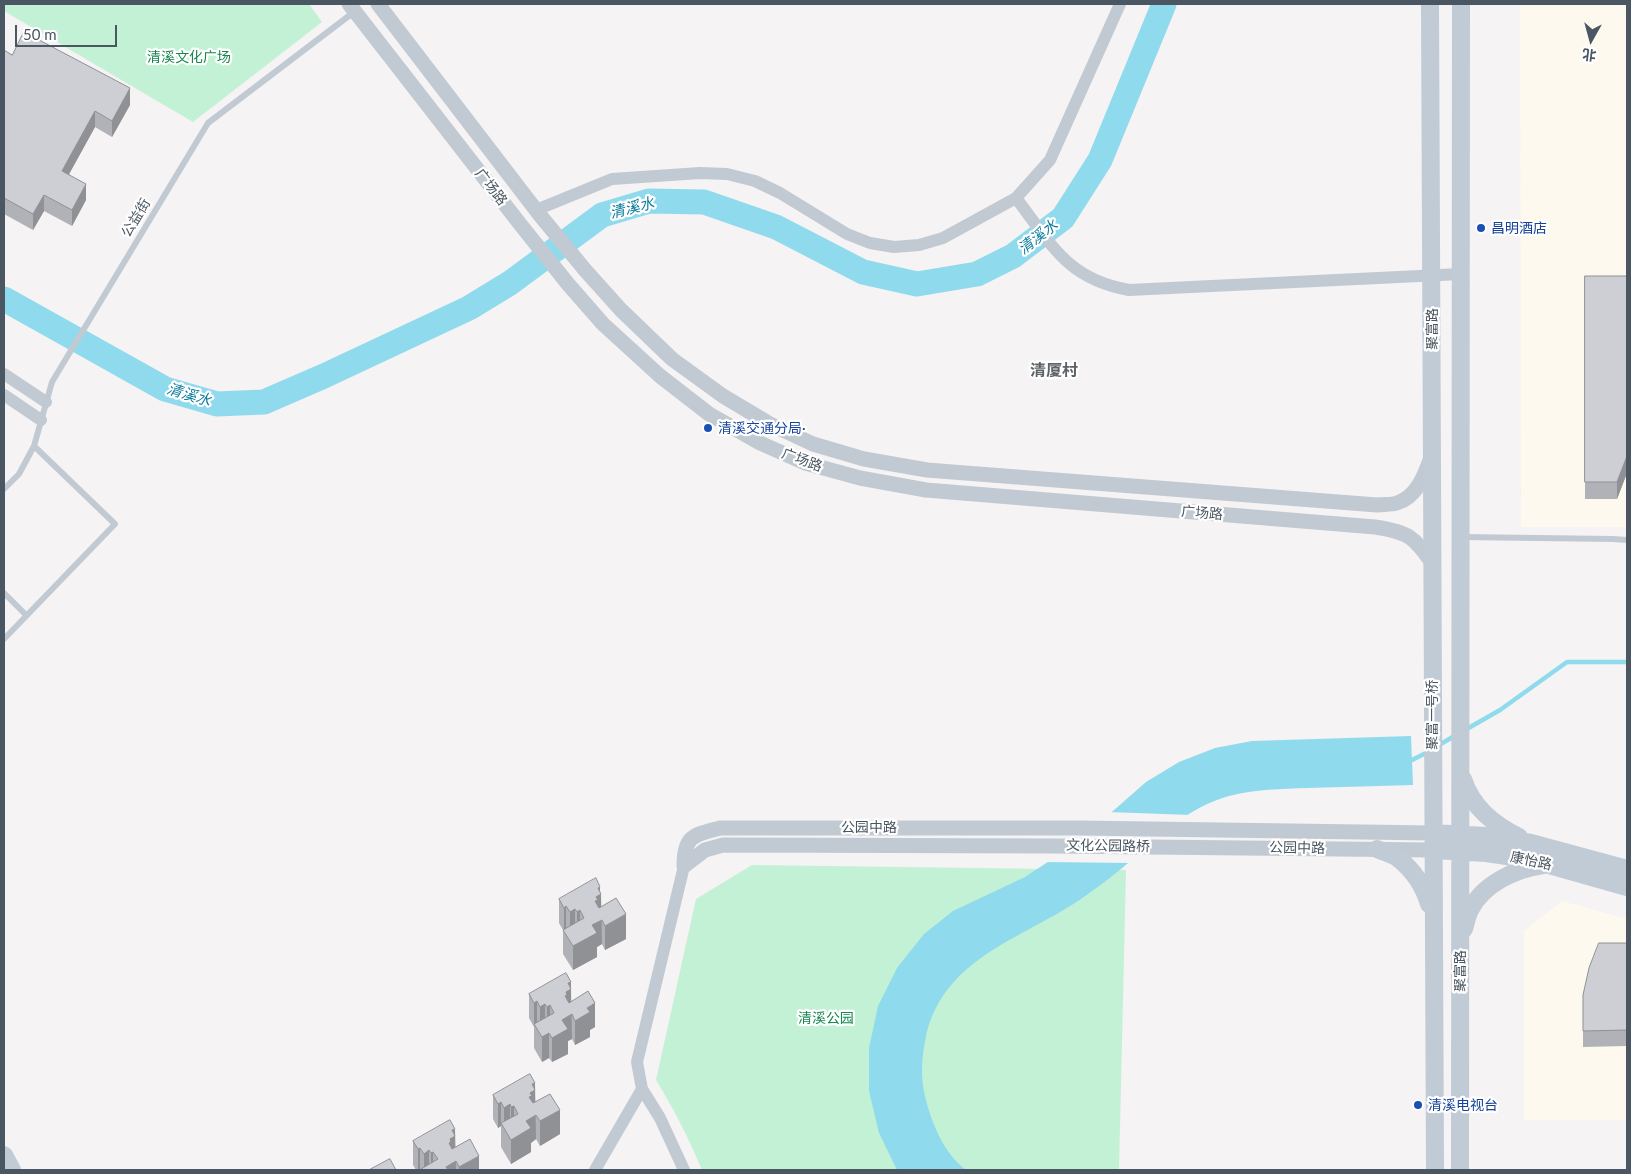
<!DOCTYPE html>
<meta charset="utf-8">
<style>
body{margin:0}
#map{position:relative;width:1631px;height:1174px;overflow:hidden;background:#f5f3f3;font-family:Lato,"Noto Sans SC",sans-serif}
canvas{display:block}
.frame{position:absolute;inset:0;border:5px solid #4a5661;pointer-events:none}
.north{position:absolute;left:1566px;top:15px;width:50px;height:50px;-webkit-text-stroke:4px #fff;paint-order:stroke;rotate:187deg;font-size:14px;font-weight:700;line-height:20px;text-align:center;color:#4a5661}
.north::after{content:'';display:block;margin:auto;width:18px;height:22px;background:#4a5661;clip-path:polygon(50% 0,100% 100%,50% 72%,0 100%)}
.scale{position:absolute;left:15px;top:25px;width:102px;height:22px;box-sizing:border-box;border:2px solid #4a5661;border-top:0;padding-left:6px;font-size:15px;line-height:18px;white-space:nowrap;color:#4a5661;-webkit-text-stroke:4px #fff;paint-order:stroke}
</style>
<div id="map">
<canvas width="1631" height="1174"></canvas>
<div class="frame"></div>
<div class="north">北</div>
<div class="scale">50 m</div>
</div>
<script>
const ctx = document.querySelector('canvas').getContext('2d');
ctx.lineJoin = 'round';
function paint(path, color) { ctx.fillStyle = color; ctx.fill(path, 'evenodd'); }
function trace(path, color, width, dash) { ctx.strokeStyle = color; ctx.lineWidth = width; ctx.lineCap = dash ? 'butt' : 'round'; ctx.setLineDash(dash || []); ctx.stroke(path); }
function drawText(font, color, halo, rows, align = 'center') {
  ctx.font = font + ' Lato,"Noto Sans SC",sans-serif'; ctx.lineWidth = 4.5; ctx.setLineDash([]); ctx.textBaseline = 'middle'; ctx.strokeStyle = halo; ctx.fillStyle = color; for (const [text, x, y, turn = 0] of rows) {
    ctx.save(); ctx.translate(x, y); ctx.rotate((+turn || 0) * Math.PI / 180); ctx.textAlign = isNaN(turn) ? turn : align; if (halo) ctx.strokeText(text, 0, 0); ctx.fillText(text, 0, 0); ctx.restore();
  }
}
const commercial = new Path2D(`
 M1520 4H1627V527H1521Z
 M1562 901 1627 919V1120H1524V931Z`);
const green = new Path2D(`
 M4 4H309L322 22 193 122 4 11Z
 M752 865 1126 870 1119 1170H702C689 1139 674 1109 656 1080L696 899Z`);
const water = new Path2D(`
 M1411 736 1413 785C1378 786 1343 787 1308 788 1281 789 1255 789 1229 796 1185 808 1155 841 1121 869 1110 878 1099 886 1088 894 1028 938 945 954 926 1036 922 1056 920 1076 925 1096 931 1122 944 1154 966 1170H897L879 1133 869 1091V1048L878 1006 897 968 924 934 953 911 1025 877 1057 856 1089 832 1146 782 1179 762 1215 748 1252 741Z`);
const pier = new Path2D(`
 M1108 812 1191 815 1176 824 1132 863 1043 862 1087 830Z`);
const stream = new Path2D(`
 M1465 730 1500 710 1567 662H1627
 M1439 745 1456 735
 M1408 760H1412L1428 752`);
const river = new Path2D(`
 M4 299 165 389 217 404 264 402 324 376 469 308 510 283 602 215 649 201 704 202 776 227 863 272 917 284 977 274 1013 256 1063 218 1100 160 1164 4`);
const service = new Path2D(`
 M4 489 19 474 34 446 52 382 208 123 354 12
 M1461 537 1613 539 1627 540
 M4 593 26 615
 M4 639 115 524 34 446`);
const minor = new Path2D(`
 M1016 198C1052 245 1067 279 1129 290L1461 274
 M536 210 612 179 700 173 727 174 755 181 780 193 847 234 870 243 894 247 919 245 943 238 1016 198 1050 160 1120 4
 M4 374 46 402
 M4 395 41 420
 M595 1170 642 1089
 M684 1170 660 1118 642 1089 637 1062 684 866`);
const tertiary = new Path2D(`
 M349 4 520 224 568 284 603 324 660 376 709 414 760 443 805 463 860 478 926 490 1375 527C1409 532 1414 537 1433 564
 M378 4 539 214 585 270 621 310 672 359 723 396 770 424 813 444 864 459 927 470 1377 505C1383 504 1391 505 1397 503 1416 497 1424 477 1430 460
 M684 866C684 835 694 835 720 828H1078L1433 833
 M684 866 705 850 723 845 1054 846 1433 850`);
const secondary = new Path2D(`
 M1430 4 1435 1170
 M1463 779C1472 807 1493 824 1519 837
 M1433 833 1486 836 1531 843 1627 869
 M1377 849C1384 852 1393 854 1399 859 1414 871 1424 887 1429 904
 M1433 850 1486 853 1528 859 1627 887
 M1464 929C1466 923 1467 916 1470 910 1483 884 1515 869 1543 865
 M4 1155 12 1170
 M1460 1170 1461 4`);
const wall = new Path2D(`
 M4 50 12 55 130 105 112 137 95 127 69 174 86 200 72 226 44 211 33 230 4 214Z
 M1585 276H1627V473L1617 499H1585Z
 M600 892 601 906 626 939 605 950 602 944 597 947V957L573 970 563 954V930L559 923V899Z
 M1627 943V1046L1583 1047V995Z
 M571 988V1001L595 1027 590 1030V1037L575 1045 572 1039 568 1041V1054L552 1062 549 1058 542 1062 534 1048V1027L529 1018V994Z
 M535 1088V1102L560 1134 540 1146 536 1139 531 1143V1152L511 1164 501 1147V1126L498 1128 493 1119V1095Z
 M455 1134V1148L479 1170H416L413 1165V1141Z`);
const shadedWall = new Path2D(`
 M130 88V105L112 137V121Z
 M95 111V127L62 187V171Z
 M86 184V200L72 226V210Z
 M44 195V211L33 230V214Z
 M1627 456V473L1617 499V482Z
 M600 887V894H601L602 944 597 947V957L573 970V946L592 925 596 897 598 888Z
 M566 906V931L564 932V908Z
 M575 909V933L570 936V912Z
 M580 910V934L577 936V912Z
 M626 914V939L605 950V926Z
 M571 982V989L572 1039 568 1041V1054L552 1062V1038L562 1020 566 992 568 983Z
 M537 1001V1026L534 1024V1027V1003Z
 M595 1003V1027L590 1030V1037L575 1045V1021L587 1008Z
 M545 1004V1028L540 1031V1007Z
 M550 1005V1029L547 1031V1007Z
 M549 1033V1058L542 1062V1037Z
 M535 1083 536 1139 531 1143V1152L511 1164V1140L526 1121 530 1093 532 1084Z
 M501 1102V1126L498 1128V1104Z
 M510 1104V1129L504 1128V1108Z
 M514 1106V1130L511 1132V1107Z
 M560 1110V1134L540 1146V1121Z
 M455 1129 456 1170H446L450 1139 452 1130Z
 M420 1148V1170H418V1149Z
 M429 1150V1170H424V1154Z
 M433 1152V1170H431V1153Z
 M479 1156V1170H459V1167Z`);
const building = new Path2D(`
 M24 32 130 88 112 121 95 111 62 171 86 184 72 210 44 195 33 214 4 198V50L12 55Z
 M1585 276H1627V456L1617 482H1585Z
 M596 878 600 887 598 888 601 894 596 897 598 900 595 901 599 908 616 898 626 914 605 926 602 920 592 925 597 933 573 946 563 930 584 918 580 910 577 912 575 909 570 912 566 906 564 908 559 899Z
 M1599 943H1627V1030L1583 1031V995L1589 968Z
 M566 973 571 982 568 983 571 989 566 992 567 995 565 996 569 1003 588 991 595 1003 587 1008 590 1012 575 1021 572 1014 562 1020 568 1029 552 1038 549 1033 542 1037 534 1024 554 1013 550 1005 547 1007 545 1004 540 1007 537 1001 534 1003 529 994Z
 M530 1074 535 1083 532 1084 535 1090 530 1093 532 1096 529 1097 533 1103 550 1094 560 1110 540 1121 536 1115 526 1121 531 1128 511 1140 501 1123 518 1114 514 1106 511 1107 510 1104 504 1108 501 1102 498 1104 493 1095Z
 M450 1120 455 1129 452 1130 455 1136 450 1139 451 1142 449 1143 452 1149 470 1139 479 1156 459 1167 456 1161 446 1167 448 1170H422L421 1169 438 1159 433 1152 431 1153 429 1150 424 1154 420 1148 418 1149 413 1141Z
 M390 1159 396 1170H369Z`);
const markers = [
 [1481,228,5,"#1a4fb4"],
 [708,428,5,"#1a4fb4"],
 [1418,1105,5,"#1a4fb4"]
];
const parkNames = [
 ["清溪文化广场",189,57],
 ["清溪公园",826,1018]
];
const streetNames = [
 ["广场路",491,187,52],
 ["公益街",136,218,-59],
 ["聚富路",1432,329,-90],
 ["广场路",802,460,20],
 ["广场路",1202,513,5],
 ["聚富一号桥",1432,715,-90],
 ["公园中路",869,827],
 ["文化公园路桥",1108,846,1],
 ["公园中路",1297,848,1],
 ["康怡路",1531,861,12],
 ["聚富路",1460,971,-90]
];
const transitNames = [
 ["昌明酒店",1491,228],
 ["清溪交通分局·",718,428],
 ["清溪电视台",1428,1105]
];
const waterNames = [
 ["清溪水",632,208,-14],
 ["清溪水",1038,237,-38],
 ["清溪水",189,395,17]
];
const quarterNames = [
 ["清厦村",1054,371]
];
paint(commercial, '#fdf9ef');
paint(green, '#c3f1d5');
paint(water, '#90daee');
paint(pier, '#f5f3f3');
trace(stream, '#90daee', 4.5);
trace(river, '#90daee', 25);
trace(service, '#c1cad2', 6);
trace(minor, '#c1cad2', 12);
trace(tertiary, '#c1cad2', 15);
trace(secondary, '#c1cbd6', 18);
paint(wall, '#b0b2b7');
paint(shadedWall, '#909195');
paint(building, '#cdcfd5');
trace(building, '#909195', 1);
for (const [x, y, r, color] of markers) { const dot = new Path2D(); dot.arc(x, y, r, 0, 2 * Math.PI); ctx.fillStyle = color; ctx.fill(dot); trace(dot, '#fff', 2); }
drawText('14px', '#17864f', '#fff', parkNames);
drawText('14px', '#4a5661', '#fff', streetNames);
drawText('14px', '#164399', '#fff', transitNames, 'left');
drawText('italic 15px', '#0c7c9b', '#fff', waterNames);
drawText('bold 16px', '#5f6368', '#fff', quarterNames);
</script>
